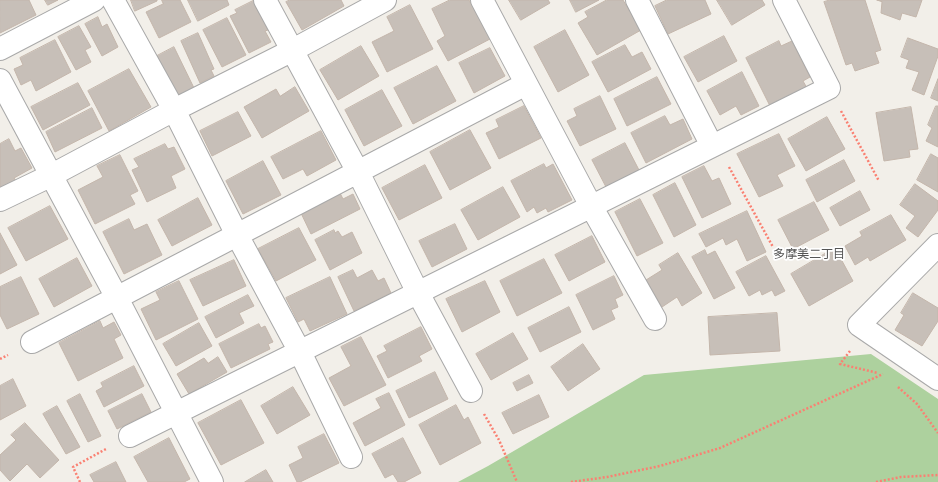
<!DOCTYPE html>
<meta charset="utf-8">
<style>
body{margin:0}
canvas{display:block;background:#f2efe9}
</style>
<canvas width="938" height="482"></canvas>
<script>
const ctx = document.querySelector('canvas').getContext('2d');
ctx.lineJoin = 'round';
function paint(path, color) { ctx.fillStyle = color; ctx.fill(path, 'evenodd'); }
function trace(path, color, width, dash) { ctx.strokeStyle = color; ctx.lineWidth = width; ctx.lineCap = dash ? 'butt' : 'round'; ctx.setLineDash(dash || []); ctx.stroke(path); }
function drawText(font, color, halo, rows, align = 'center') {
  ctx.font = font + ' "Noto Sans","Noto Sans JP",sans-serif'; ctx.lineWidth = 3.5; ctx.setLineDash([]); ctx.textBaseline = 'middle'; ctx.strokeStyle = halo; ctx.fillStyle = color; for (const [text, x, y, turn = 0] of rows) {
    ctx.save(); ctx.translate(x, y); ctx.rotate((+turn || 0) * Math.PI / 180); ctx.textAlign = isNaN(turn) ? turn : align; if (halo) ctx.strokeText(text, 0, 0); ctx.fillText(text, 0, 0); ctx.restore();
  }
}
const forest = new Path2D(`
 M871 354 938 399V482H458L488 466 644 375Z`);
const building = new Path2D(`
 M0 0H29L36 15 0 33Z
 M45 0H58L48 5Z
 M131 0H157V1L135 11Z
 M162 0H180L191 22 159 38 146 12 163 4Z
 M188 0H227L229 5 198 21Z
 M290 0H341L344 6 302 30 286 2Z
 M450 0H469L490 39 448 61 437 41 445 36 432 9Z
 M509 0H548L550 3 521 20Z
 M570 0H599L576 12Z
 M607 0H623L641 30 597 55 578 23 588 17 585 12Z
 M667 0H705L711 14 668 34 655 6Z
 M717 0H762L765 5 732 25Z
 M830 0H865L881 50 875 52 879 63 855 71 852 63 846 65 824 2Z
 M877 0H922L916 17 902 13 900 20 881 13 882 2Z
 M253 1 268 30 265 31 271 42 249 53 230 16 237 13 235 10Z
 M410 5 433 49 387 72 372 42 394 31 387 17Z
 M98 17 102 27 107 24 118 47 102 56 85 24Z
 M227 18 246 55 222 67 203 30Z
 M79 26 91 47 85 50 91 62 76 70 58 37Z
 M565 30 589 75 558 92 534 47Z
 M198 33 214 69 211 70 214 76 200 83 181 41Z
 M724 36 737 61 698 82 684 57Z
 M908 38 938 49V56L924 95 912 90 919 72 906 68 909 60 901 57Z
 M55 40 71 72 36 91 31 80 21 85 14 69 23 65 20 58Z
 M779 41 781 46 792 41 810 77 803 81 807 88 770 106 746 58Z
 M625 45 632 57 642 52 651 69 608 92 592 62Z
 M361 46 379 76 338 100 320 70Z
 M174 47 194 88 177 96 157 56Z
 M490 48 505 76 474 93 459 63Z
 M437 66 456 101 413 124 394 88Z
 M129 69 151 107 109 131 88 91Z
 M742 72 759 106 741 115 736 106 720 115 707 91Z
 M657 77 671 104 627 126 614 99Z
 M938 79V101L931 98Z
 M78 83 90 105 43 130 31 107Z
 M295 87 309 111 262 138 244 107 276 89 280 96Z
 M382 90 402 126 364 146 345 110Z
 M600 96 616 129 580 146 567 121 577 116 574 109Z
 M524 106 541 138 499 159 486 133 499 127 496 120Z
 M936 106H938V147L926 141 932 128 928 125Z
 M911 107 918 149 909 150 910 157 884 161 876 113Z
 M92 108 102 128 55 152 46 132Z
 M238 112 251 136 212 156 200 131Z
 M665 116 670 125 683 119 692 139 646 163 631 133Z
 M827 117 845 149 806 171 788 139Z
 M470 130 491 168 450 190 430 152Z
 M321 131 336 160 307 176 303 169 283 179 271 157Z
 M779 134 795 166 777 175 783 186 759 197 737 154Z
 M9 139 15 151 21 148 32 168 14 178 16 181 0 189V144Z
 M625 143 639 170 606 187 592 160Z
 M165 144 168 149 174 147 185 169 171 176 176 188 147 202 132 170 139 167 134 159Z
 M931 154 938 158V192L917 180Z
 M120 155 138 191 130 195 135 204 95 224 78 190 103 177 97 166Z
 M844 160 855 181 817 202 806 180Z
 M263 161 281 195 243 214 226 181Z
 M544 164 546 168 553 164 572 200 548 212 546 208 537 213 534 207 527 212 511 181Z
 M425 165 442 198 399 220 382 188Z
 M704 166 712 181 719 178 731 204 702 218 682 177Z
 M675 183 696 225 674 237 653 195Z
 M915 184 938 201V210L918 237 906 228 915 216 900 205Z
 M503 187 520 217 478 240 461 210Z
 M339 191 343 199 353 194 360 209 311 234 300 211Z
 M860 191 870 210 840 226 830 208Z
 M198 198 212 225 172 246 158 220Z
 M640 199 663 243 637 256 615 212Z
 M814 202 829 230 793 249 778 220Z
 M50 206 68 239 26 261 8 228Z
 M747 211 766 252 747 261 737 239 726 245 723 238 706 247 699 234Z
 M891 215 906 240 870 261 868 257 855 265 845 246 862 236 860 232Z
 M129 219 134 230 147 224 162 255 124 274 103 232Z
 M455 224 467 249 432 267 419 241Z
 M299 228 316 260 276 281 258 249Z
 M334 230 335 233 338 231 342 237 352 232 362 253 330 270 315 240Z
 M0 233 17 265 0 274Z
 M592 236 605 262 569 281 555 255Z
 M835 248 853 281 809 306 791 274Z
 M705 250 707 255 715 251 735 288 714 299 692 257Z
 M678 253 702 293 682 306 677 297 662 307 646 280 662 270 659 265Z
 M766 256 785 291 775 296 772 290 762 295 760 290 749 296 736 272Z
 M77 258 92 286 54 307 39 279Z
 M544 259 562 293 517 316 500 281Z
 M234 260 246 286 203 306 190 280Z
 M353 270 357 278 372 270 378 281 384 278 391 293 354 311 338 277Z
 M614 276 623 295 615 299 618 307 611 310 615 319 593 330 576 295Z
 M21 277 39 314 7 329 0 315V287Z
 M330 277 347 314 310 331 304 319 298 322 286 298Z
 M179 281 198 319 156 340 141 309 160 300 156 292Z
 M485 281 500 312 462 332 446 299Z
 M913 293 938 308V321L922 346 895 330 904 315 901 313Z
 M248 295 254 306 239 313 244 323 216 338 205 317Z
 M569 307 581 332 540 352 528 328Z
 M777 313 780 351 710 355 708 317Z
 M100 321 103 328 114 322 121 335 114 339 123 358 78 381 59 343Z
 M199 323 212 346 176 366 163 344Z
 M259 324 261 328 265 326 273 342 268 344 270 349 231 368 219 344Z
 M421 327 432 349 419 356 422 361 388 378 377 356 387 351 384 346Z
 M513 333 528 359 491 380 476 354Z
 M361 337 386 385 344 406 329 378 351 366 341 347Z
 M583 344 600 369 568 391 551 367Z
 M218 357 227 372 189 394 177 374 204 358 208 363Z
 M134 366 144 386 104 407 96 391 103 387 101 383Z
 M435 372 448 399 409 418 396 391Z
 M529 375 533 383 517 391 513 383Z
 M13 379 26 406 0 420V386Z
 M293 387 310 415 277 434 261 406Z
 M389 393 405 425 365 446 353 423 381 408 376 399Z
 M80 394 101 436 88 442 67 401Z
 M142 394 151 412 117 429 108 411Z
 M539 395 549 417 513 434 502 413Z
 M241 400 264 443 221 465 198 423Z
 M456 405 464 420 468 417 481 443 440 465 419 425Z
 M57 406 80 447 66 454 43 414Z
 M25 423 59 460 40 478 27 464 10 481 0 470V455L16 440 11 435Z
 M324 434 339 463 300 482H297L289 465 303 458 298 447Z
 M169 438 190 479 184 482H148L134 457Z
 M403 438 421 473 404 482H398L393 474 385 478 372 454Z
 M116 462 126 482H94L90 475Z
 M266 470 273 482H245Z`);
const path = new Path2D(`
 M841 111 879 181
 M729 167 773 247
 M850 351 840 364 878 373
 M0 359 8 355
 M898 387 917 404 938 433
 M484 414 499 440 517 482
 M80 482 73 467 106 449
 M571 482 607 477 660 466 720 448 883 374
 M876 482 901 477 938 475`);
const minor = new Path2D(`
 M113 0 174 110 237 235 300 352 351 457
 M265 0 358 172 418 293 471 391
 M482 0 591 206 655 319
 M637 0 712 146
 M0 49 94 0
 M0 80 117 298 212 482
 M0 200 52 175 174 110 293 50 385 0
 M938 245 859 325 938 379
 M32 342 526 84
 M130 436 829 88 784 0`);
const neighbourhoodNames = [
 ["多摩美二丁目",809,255]
];
paint(forest, '#add19e');
paint(building, '#c7bfb8');
trace(building, '#c4b6ab', 1);
trace(minor, '#a9a9a9', 24);
trace(path, '#fa8072', 2.5, [2, 2]);
trace(minor, '#fff', 22);
drawText('12px', '#555', '#fff', neighbourhoodNames);
</script>
